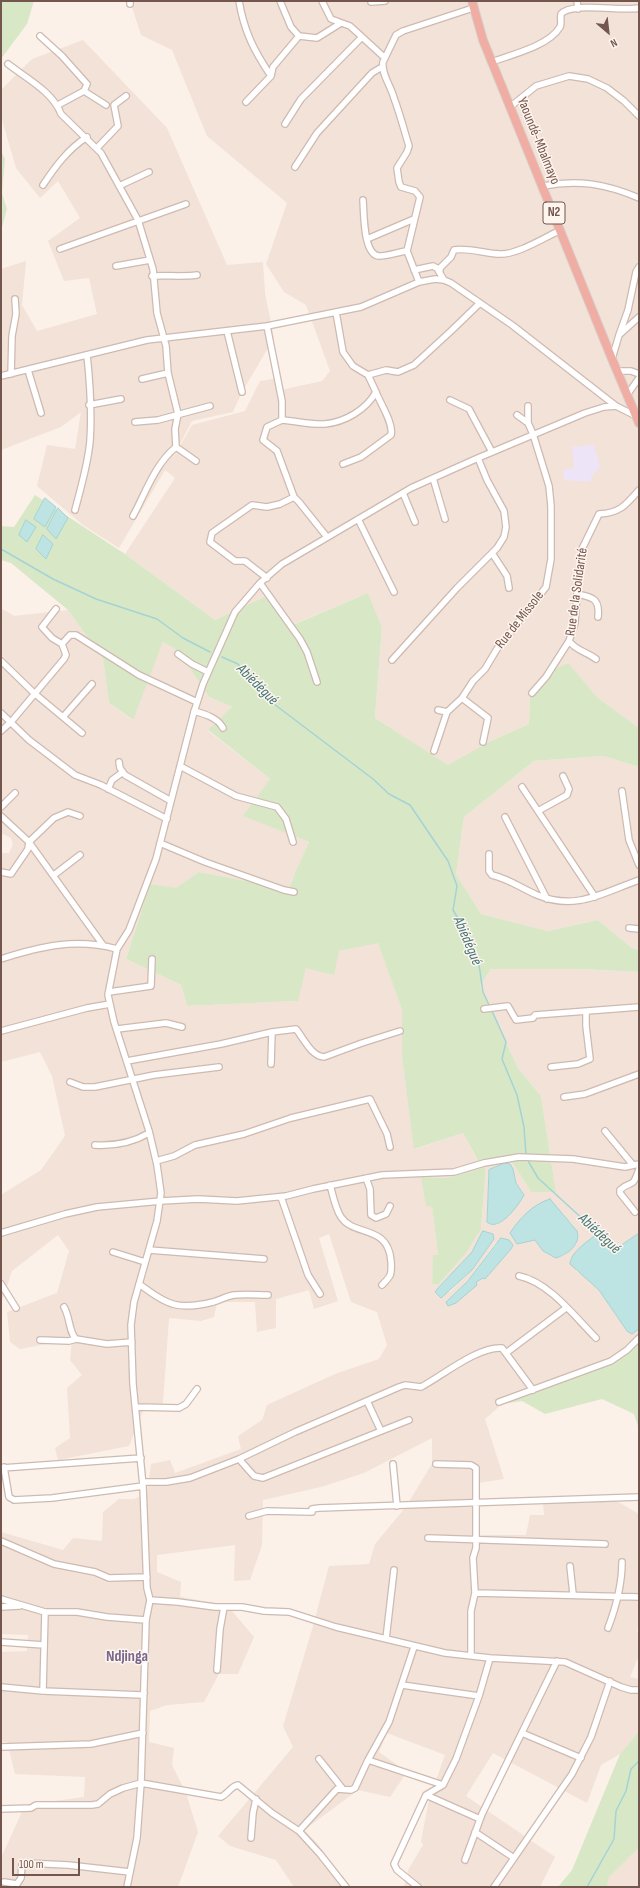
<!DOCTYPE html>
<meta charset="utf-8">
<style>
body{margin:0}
#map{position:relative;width:640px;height:1888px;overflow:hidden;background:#fbf1e8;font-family:"Sofia Sans Condensed",sans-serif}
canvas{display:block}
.frame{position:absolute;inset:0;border:2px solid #73564e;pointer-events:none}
.north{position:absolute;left:588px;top:12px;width:40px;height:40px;-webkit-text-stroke:3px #fef5ee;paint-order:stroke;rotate:152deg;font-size:11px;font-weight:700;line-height:16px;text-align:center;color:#73564e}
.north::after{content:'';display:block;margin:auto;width:14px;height:18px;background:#73564e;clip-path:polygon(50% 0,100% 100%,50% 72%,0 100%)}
.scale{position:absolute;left:12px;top:1858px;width:68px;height:18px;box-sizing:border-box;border:2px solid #73564e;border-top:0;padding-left:5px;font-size:12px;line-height:14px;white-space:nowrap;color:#73564e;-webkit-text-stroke:3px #fef5ee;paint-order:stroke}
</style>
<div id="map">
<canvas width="640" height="1888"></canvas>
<div class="frame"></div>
<div class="north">N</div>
<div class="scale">100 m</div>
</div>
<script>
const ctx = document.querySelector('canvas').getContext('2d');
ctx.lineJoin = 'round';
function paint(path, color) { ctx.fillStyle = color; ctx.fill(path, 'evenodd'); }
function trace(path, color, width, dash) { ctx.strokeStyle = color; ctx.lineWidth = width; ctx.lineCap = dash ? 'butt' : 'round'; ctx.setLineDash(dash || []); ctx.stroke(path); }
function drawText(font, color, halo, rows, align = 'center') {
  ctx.font = font + ' "Sofia Sans Condensed",sans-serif'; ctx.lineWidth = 3; ctx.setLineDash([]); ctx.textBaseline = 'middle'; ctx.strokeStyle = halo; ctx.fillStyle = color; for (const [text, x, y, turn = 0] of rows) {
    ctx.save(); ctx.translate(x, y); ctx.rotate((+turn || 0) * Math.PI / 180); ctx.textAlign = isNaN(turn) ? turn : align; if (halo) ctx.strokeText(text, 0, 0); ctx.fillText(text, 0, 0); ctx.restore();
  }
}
const residential = new Path2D(`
 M130 1H639V728L597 697 567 663 530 693 529 724 491 741 449 766 375 718 382 627 368 593 294 624 264 597 215 620 125 554 175 478 165 470 119 548 83 525 37 486 47 445 75 449 81 412 61 427 1 450V269L26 261 22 305 37 331 97 314 89 278 64 281 48 241 80 218 58 181 40 198 16 168 1 116V90L32 59 83 40 167 128 227 265 263 262 265 293 274 338 242 392 233 412 192 421 170 463 192 425 245 411 260 381 278 378 281 390 322 381 330 371 306 305 284 292 266 264 287 203 207 136 172 50 141 35Z
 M1 608 14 616 68 610 103 659 109 703 132 720 163 642 178 651 209 697 232 707 208 731 270 779 244 816 309 842 296 870 289 889 199 872 176 889 150 884 126 959 181 985 187 1006 297 1001 306 968 339 951 378 942 402 1010V1057L415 1149 463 1133 482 1169 447 1178 421 1177 432 1206 437 1247 438 1255H434L432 1284 438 1285 467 1252 481 1229 486 1167 512 1162 531 1192H556L541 1096 518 1068 480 986 491 969H581L639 972V1233L620 1246H617L599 1232 592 1239 576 1271 586 1277 599 1290 627 1331 632 1334 639 1329V1338L611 1361 501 1401 502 1404 485 1419 504 1479 478 1483V1535H526L530 1515H544L543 1502 613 1499 639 1514V1621L637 1631 639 1632V1655L630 1677 639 1679V1731L620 1754 601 1765 587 1803 493 1753 466 1796 555 1857 540 1887H404L408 1870 423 1845 421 1841 429 1800 445 1755 387 1733 379 1752 407 1772 390 1797 358 1790 304 1830 317 1843 350 1887H294L276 1860 230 1846 218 1836 293 1747 283 1726 313 1626 329 1566 369 1564 375 1544 405 1508 432 1464V1438L364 1473 321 1487 263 1500 262 1545 250 1580 234 1581 235 1545 157 1555V1572L181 1582 180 1597 227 1605 254 1637 238 1674H219L204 1702 167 1705 150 1711 149 1742 174 1748 172 1765 186 1793 198 1832 178 1887H1V1858L25 1805 84 1797 85 1777 15 1774 7 1742H1V1652L27 1651 28 1635 1 1634V1532L63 1550 73 1538 102 1541 103 1512 119 1499H134L147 1493 151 1464 170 1460 175 1473 241 1449 238 1436 262 1420 267 1405 335 1374 379 1359 387 1345 377 1312 351 1302 329 1234 319 1238 338 1301 314 1309 309 1290 276 1299V1328L257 1332 255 1302H217L214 1317 201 1321 169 1318 163 1403 143 1411 129 1446 58 1460 55 1448 70 1438 67 1388 82 1375 70 1360 72 1339 20 1349 10 1342 7 1312 57 1293 69 1251 58 1235 12 1271 1 1304V1195L41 1170 65 1136 52 1076 40 1052 1 1062V853H9L13 845 11 838 1 833ZM513 1169 516 1183 524 1195 509 1214 497 1225H490L487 1222 489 1170ZM555 1206 573 1225 577 1244 565 1255 556 1258 543 1251 535 1240 529 1241 514 1227 520 1221ZM496 1242 512 1247 485 1278H483L476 1282 456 1303 446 1302 467 1282ZM491 1243 472 1270 450 1292 438 1288 472 1252Z
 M603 756 639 767V950L632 948 598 920 548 931 481 914 456 874 464 817 534 761Z
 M639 1848V1887H607L609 1877Z`);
const education = new Path2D(`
 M594 445 600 467 593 474 590 482 564 480 563 470 574 468 572 447Z`);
const green = new Path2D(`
 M1 1H34L27 24 1 59Z
 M1 151 5 159 2 193 7 209 1 231Z
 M35 495 125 554 215 620 264 597 295 624 368 593 382 627 375 718 448 765 491 741 529 724 530 693 553 670 568 663 597 697 639 728V767L603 756 534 761 464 817 456 874 481 914 548 931 598 920 632 948 639 950V972L581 969H491L480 986 518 1068 541 1096 556 1192H531L512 1162 486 1167 481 1229 467 1252 438 1285 432 1284 433 1255H438L432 1207 426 1206 421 1177 447 1178 482 1168 463 1133 414 1149 402 1057V1010L378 943 339 951 334 975 306 968 298 1001 187 1006 181 985 126 959 150 884 176 888 199 872 289 889 296 870 309 842 243 816 270 779 208 730 232 707 209 697 178 651 163 642 133 720 109 703 103 659 68 610 11 563 1 560V526L14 527Z
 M639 1338V1429L634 1414 602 1399 545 1414 522 1401 502 1404 501 1401 611 1361Z
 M639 1731V1848L609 1877 607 1887H558L572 1870 620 1754Z`);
const water = new Path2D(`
 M45 498 56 507 45 527 34 519Z
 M58 508 68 518 56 539 47 529Z
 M26 520 36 527 27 542 19 535Z
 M43 535 53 544 46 559 36 549Z
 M505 1163 510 1164 513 1169 516 1183 524 1195C519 1205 498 1233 487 1222L489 1170Z
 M550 1199 577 1231C581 1245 568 1254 556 1258L543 1251 535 1240 517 1244 510 1233C519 1219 533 1204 550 1199Z
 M483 1231 493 1234 494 1239 491 1243 472 1270 441 1298 435 1292 438 1288 472 1252Z
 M599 1232 617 1246H620L639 1233V1329L632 1334 627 1331 599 1290 570 1264C571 1251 589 1241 599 1232Z
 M501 1238 509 1240 513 1245 511 1249 485 1279 483 1278 476 1282 477 1285 456 1303 448 1306 446 1302 467 1282Z`);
const stream = new Path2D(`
 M1 549 53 579 96 599 157 619 183 638 210 652
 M222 657 238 664 253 684 274 704 373 779 389 794 410 805 448 861 457 886 453 910 466 932 478 958 483 992 490 1007
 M492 1011 506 1042 502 1059 517 1095 524 1127 526 1155
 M527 1159 538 1178 586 1222 597 1235
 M587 1887 614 1839 616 1811 626 1791 631 1769 639 1761`);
const minor = new Path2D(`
 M239 1C244 31 254 51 271 76
 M280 1 291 27 299 36 317 38 341 23
 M322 1 331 19 350 26 385 58
 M577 1 578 9
 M371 2 385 1
 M130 4V1
 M40 36 62 56 87 84 84 91 58 105
 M491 62C511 55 549 46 560 27 562 23 560 19 561 14 572 1 622 12 639 8
 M8 64C26 78 53 92 61 114L101 153 138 220 153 269 157 313 166 346 168 373 178 414 175 429 176 447C155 464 146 492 133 516
 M84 91 106 105
 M246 102 271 76 273 67 299 36
 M510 107 536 86 569 76 588 79 607 88 624 101 639 116
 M285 124 301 99 362 37
 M97 148 118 126 114 105 126 96
 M295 167 317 133 372 73 382 67
 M43 185C55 167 68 149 87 137
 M119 186 149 172
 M543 186C578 179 606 184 639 198
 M363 200C364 212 363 255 379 256 388 256 398 252 407 251
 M367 239 414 219
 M60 249 186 204
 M116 266 150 260
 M414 270 433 266 440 270
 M152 276C168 275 181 277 197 275
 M444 280 438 270 451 257 454 250C466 247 487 254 500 254 517 255 545 237 561 230
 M419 282 407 251 420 197 415 191 401 187 399 182 397 168 407 152 409 146C404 130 400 114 394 98 391 86 381 74 383 62L396 35 403 31 473 8
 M267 326 282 401V420L267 427 263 440 277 451 294 497 299 502 327 537
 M227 331 242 392
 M619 335 628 310 636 272 639 267
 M612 359 619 335 639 317
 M28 370 41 413
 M617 371H631L639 374
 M11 374 12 336 16 314 15 299
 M368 375 386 370 398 372 414 365 451 331 480 303
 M1 376 147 340 267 326 361 307 419 282 435 279 444 280 451 283 512 325 616 406 636 416
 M142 379 168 373
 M627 395 639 378
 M450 400 469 409 492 452
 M89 405 121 399
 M517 415 528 423
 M282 420C296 421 312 425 325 424 345 422 366 410 376 392L368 375 353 366 343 352 336 312
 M135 422 158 420 210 406
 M176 447 196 461
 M343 464 361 457 391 435C394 424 380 403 376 392
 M433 478 445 519
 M403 493 415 522
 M75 510C81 487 88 464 90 441 92 413 90 383 87 355
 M358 519 394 592
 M492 553 507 576 509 588
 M267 578 245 561H235L210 542 212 533 252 505 267 507 280 504 294 497
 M260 583 300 639 307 652 317 682
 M577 594C593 597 600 599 598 617
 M56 609 42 627 52 638 62 644 70 635H76L139 675 197 702
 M178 654 192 664 208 672
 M596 659C587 652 575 650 569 641L575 623 578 579 582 563V549L599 514C620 513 626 505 639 490
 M392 660 457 588 497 548 504 537 506 527 504 511 487 480 478 458
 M1 661 34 693 82 733
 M532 693 546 677 569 641
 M462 698 488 718 483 742
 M438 710 447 712 462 698 473 681 485 669 497 649 546 587 551 559V506L549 486 533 434 528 423V406
 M194 711C205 714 218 718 223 728
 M1 713 29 740 75 775 101 785 167 819
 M63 717 92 684
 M1 731 11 722 64 659 66 655 62 644
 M434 751 447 712
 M119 762 120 768 125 775 171 801
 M180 766 236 796 277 807 286 819 293 842
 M522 787 595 897
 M108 789 112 780 123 772
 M622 791 629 840 639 865
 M1 807 15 793
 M538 811 567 795 569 789 563 776
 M1 816 29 842 103 945
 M505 817 547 899
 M160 843 205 862 284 890 294 892
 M489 854V871L492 875C509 879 521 888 537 895 576 911 602 893 639 880
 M1 872 11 874 28 849 29 842 54 818 68 812 80 816
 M54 875 80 855
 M629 928 639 929
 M1 959C41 946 76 938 117 949
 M109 992 151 986 152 959
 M484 1009 508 1006 516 1020 533 1018 535 1015 639 1007
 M117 1029 166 1023 182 1027
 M1 1031 87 1008 110 1004
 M127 1061 221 1044 272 1032 296 1029C304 1039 311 1056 324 1057L362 1043 400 1031
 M271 1064 272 1032
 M551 1067 578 1064 590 1059 586 1026V1012
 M70 1082 83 1087H95L154 1075 219 1067
 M564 1097 585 1094 639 1074
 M605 1131 633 1165
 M95 1145C113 1146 132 1143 149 1133
 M156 1161 174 1156 195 1145 244 1134 291 1118 370 1099 387 1134 390 1147
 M366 1178 370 1189 371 1215 376 1218 386 1214 390 1206
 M330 1185C333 1195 335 1208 341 1217 354 1237 388 1224 391 1261 392 1275 391 1276 382 1285
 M281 1197 308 1275 320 1294
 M635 1212 620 1193V1190C631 1179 632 1191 639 1169
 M1 1233 65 1214 97 1207 161 1201 198 1199 237 1201 286 1196 313 1189 382 1175 454 1172 484 1163 519 1157 573 1159 625 1167 639 1164
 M149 1250 264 1259
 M113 1252 145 1262
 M519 1276C549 1282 575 1317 596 1338
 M1 1284 16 1308
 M139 1284C168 1305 177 1311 213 1302 220 1300 227 1296 234 1295 245 1294 257 1295 268 1295
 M64 1307C70 1317 69 1333 76 1339
 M40 1340 69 1341 76 1339 107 1344 132 1342
 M506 1353 566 1308
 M367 1401 381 1431
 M499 1402 611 1361 627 1350 639 1338
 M136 1407 179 1408 186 1404 197 1389
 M239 1459 254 1476 263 1478 409 1420
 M393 1464 397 1506
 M436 1464 471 1465 476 1468V1548L473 1558 475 1593
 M4 1467 9 1497 14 1500 52 1498 143 1486
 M2 1468 141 1458
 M143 1482H166L190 1478 239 1459 295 1432 399 1387 405 1385 421 1387C442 1376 478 1346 502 1348L533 1390
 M249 1516 267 1511 312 1512V1509L319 1508 639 1497
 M428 1538 605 1544
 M1 1541 54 1564 95 1572 109 1578 147 1577
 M570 1566 573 1594
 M1 1599 45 1612H77L107 1617 146 1620
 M150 1600 178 1602 215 1607H242L264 1611 289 1612 336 1627 445 1653 490 1658 565 1662 621 1687 631 1690H639
 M1 1607 19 1606
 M608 1628C616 1607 622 1585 622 1562
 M386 1639 394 1570
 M1 1642 44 1645
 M471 1654V1611L475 1593 639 1597
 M217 1670 220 1629 224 1607
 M402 1685 479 1696
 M1 1687 43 1691 142 1695 144 1693
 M43 1691 45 1612
 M522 1733 581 1758
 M1 1747 91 1744 143 1733
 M319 1759 342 1788
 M368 1760 443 1785
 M426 1795 480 1819
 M1 1809 31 1808 36 1805H92L98 1804 110 1794 123 1788 141 1783 221 1797C228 1794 231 1786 238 1785L272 1813 299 1831 320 1854 346 1887
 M299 1831 337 1789 351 1790 355 1788 368 1760 389 1722 414 1647
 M475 1832 514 1858
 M251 1838 253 1813 256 1799
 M465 1860 482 1814 557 1661
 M4 1882 17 1884 21 1878 22 1864 25 1863 68 1865 130 1872
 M127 1887 137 1838 141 1783 146 1620 150 1600 147 1588 143 1486 133 1384 131 1325 134 1302 157 1221 161 1193 157 1165 149 1131 114 1022 108 995 117 949 129 930 156 859 194 712 203 684 235 612 260 583 282 564 411 488 478 458 585 413 604 407 616 406
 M418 1887 397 1870 394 1864 426 1795 443 1785 456 1759 479 1696 490 1658
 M494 1887 572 1774 591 1737 610 1681`);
const highway = new Path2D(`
 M472 1 483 40 612 359 639 423`);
const shields = [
 [554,213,22]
];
const shieldNames = [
 ["N2",554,213]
];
const streetNames = [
 ["Yaoundé-Mbalmayo",538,141,68],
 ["Rue de la Solidarité",577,592,-82],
 ["Rue de Missole",520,620,-52]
];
const waterNames = [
 ["Abiédégué",257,685,45],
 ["Abiédégué",467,941,67],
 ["Abiédégué",599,1234,43]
];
const quarterNames = [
 ["Ndjinga",127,1657]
];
paint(residential, '#f2e2d7');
paint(education, '#eee4f7');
paint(green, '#d8e8c7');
paint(water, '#bde3e3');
trace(water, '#a4d3d4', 1);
trace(stream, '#a4d3d4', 1.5);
trace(minor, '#cebab1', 8);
trace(highway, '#d8d0cd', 10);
trace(minor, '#fff', 5.5);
trace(highway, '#f0ada3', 8);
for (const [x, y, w] of shields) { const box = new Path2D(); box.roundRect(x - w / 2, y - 11, w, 22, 3); ctx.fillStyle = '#fef5ee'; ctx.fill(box); trace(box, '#73564e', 1); }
drawText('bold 13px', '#73564e', null, shieldNames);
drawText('14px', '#73564e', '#fef5ee', streetNames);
drawText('italic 15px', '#427577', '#fef5ee', waterNames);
drawText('bold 16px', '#7b668f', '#fef5ee', quarterNames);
</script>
